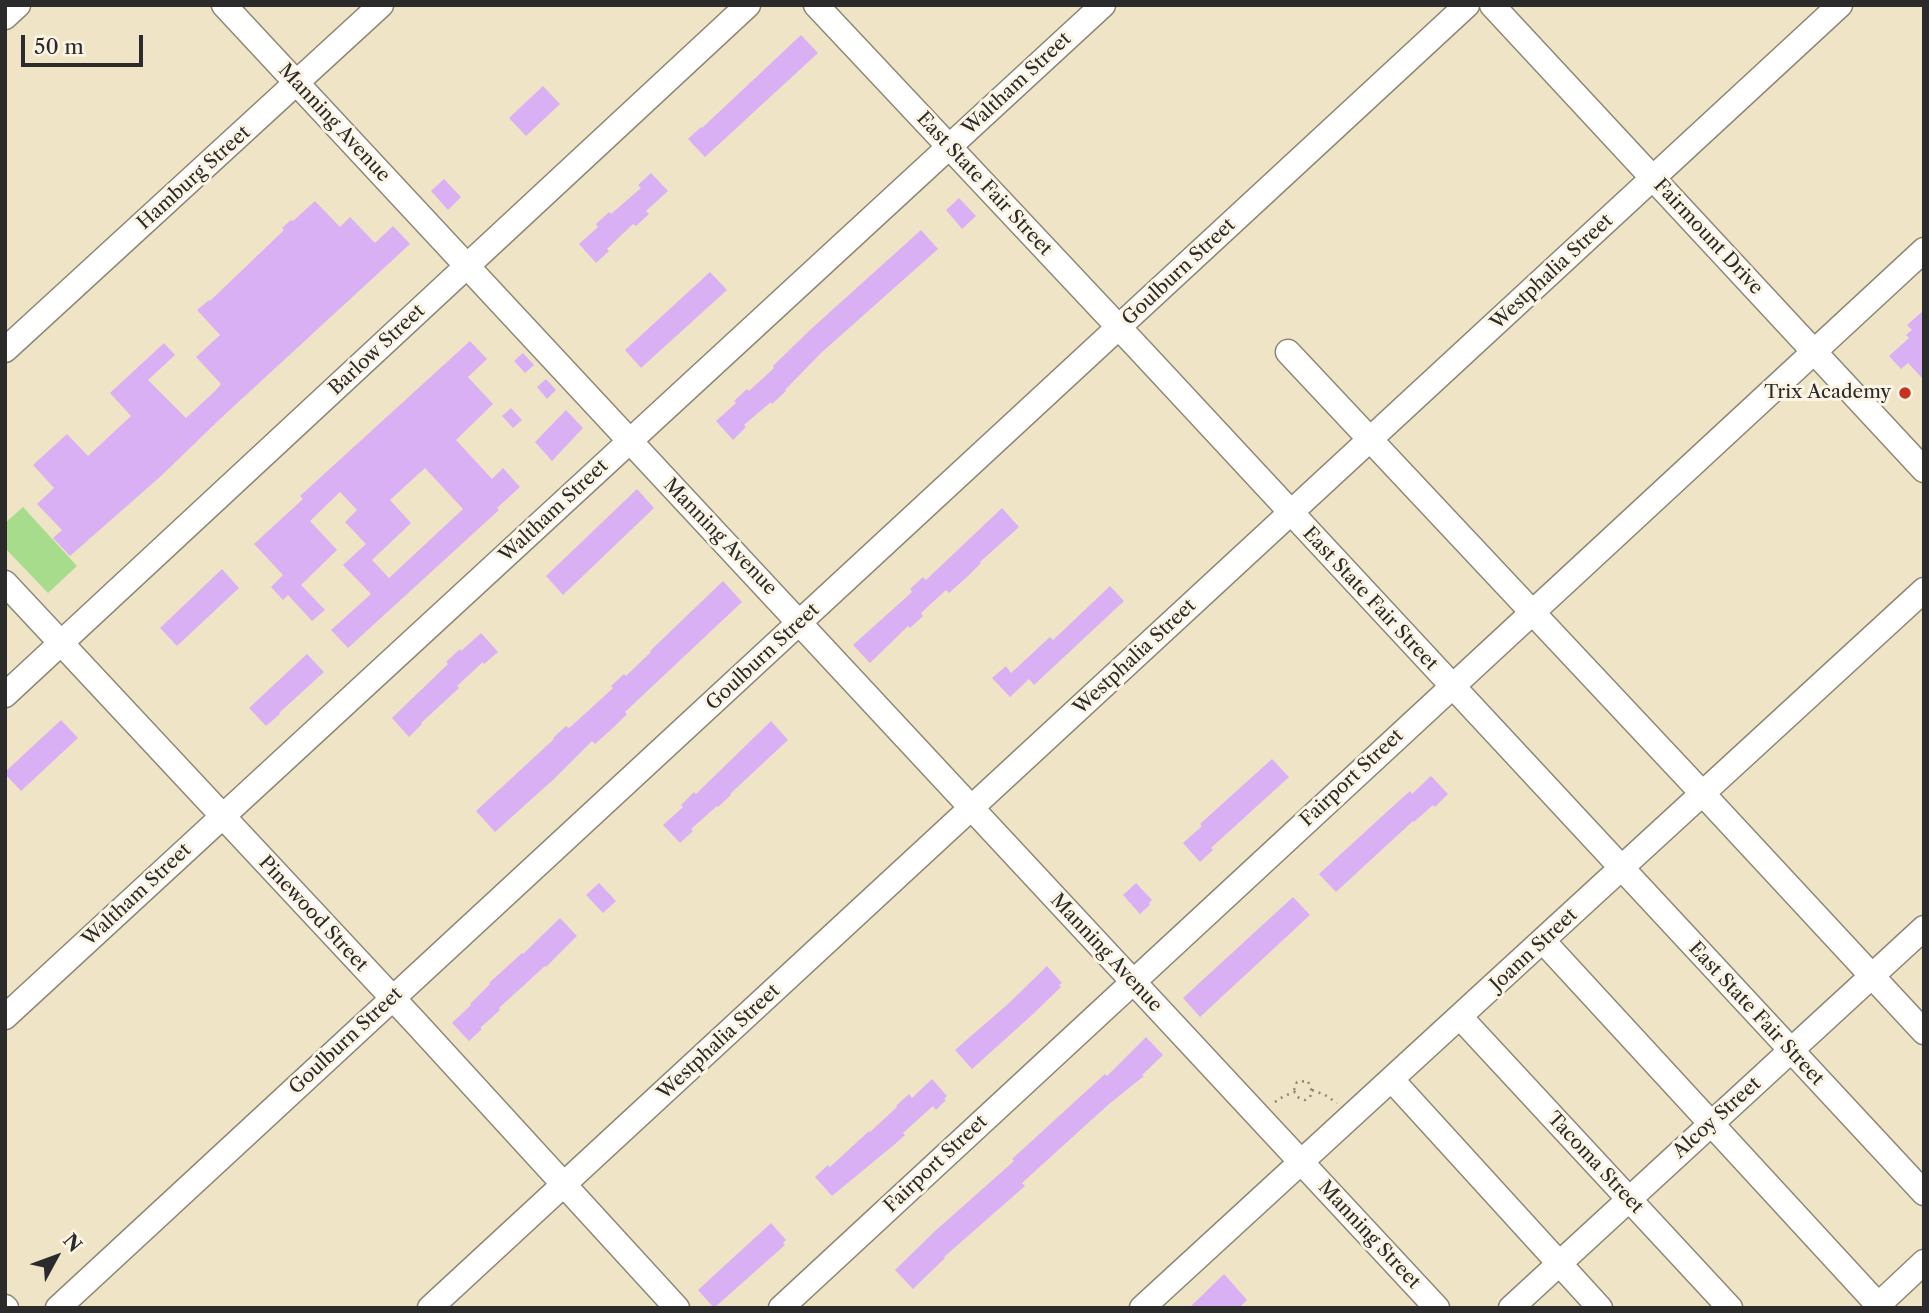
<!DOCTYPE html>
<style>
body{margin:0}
#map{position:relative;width:1929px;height:1313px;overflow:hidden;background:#efe5c6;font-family:"Libre Caslon Text",serif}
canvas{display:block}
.frame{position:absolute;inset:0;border:7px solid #2b2b2b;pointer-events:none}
.north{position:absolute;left:21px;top:1222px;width:70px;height:70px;-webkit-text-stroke:5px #fcf5e5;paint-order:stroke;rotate:49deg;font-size:19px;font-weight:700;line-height:28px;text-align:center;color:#2b2b2b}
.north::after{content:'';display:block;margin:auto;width:24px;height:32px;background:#2b2b2b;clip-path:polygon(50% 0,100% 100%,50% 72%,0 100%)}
.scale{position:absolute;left:21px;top:35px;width:122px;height:32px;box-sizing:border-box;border:4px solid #2b2b2b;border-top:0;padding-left:9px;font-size:21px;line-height:24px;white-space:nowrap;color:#2b2b2b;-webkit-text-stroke:5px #fcf5e5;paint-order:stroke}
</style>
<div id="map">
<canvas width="1929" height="1313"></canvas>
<div class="frame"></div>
<div class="north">N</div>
<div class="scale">50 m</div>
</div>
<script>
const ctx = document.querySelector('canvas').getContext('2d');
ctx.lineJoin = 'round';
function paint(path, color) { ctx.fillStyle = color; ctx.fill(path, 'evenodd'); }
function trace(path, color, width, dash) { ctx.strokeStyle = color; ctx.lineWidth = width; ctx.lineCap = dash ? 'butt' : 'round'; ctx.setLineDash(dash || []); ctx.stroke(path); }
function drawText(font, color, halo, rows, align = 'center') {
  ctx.font = font + ' "Libre Caslon Text",serif'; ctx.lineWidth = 6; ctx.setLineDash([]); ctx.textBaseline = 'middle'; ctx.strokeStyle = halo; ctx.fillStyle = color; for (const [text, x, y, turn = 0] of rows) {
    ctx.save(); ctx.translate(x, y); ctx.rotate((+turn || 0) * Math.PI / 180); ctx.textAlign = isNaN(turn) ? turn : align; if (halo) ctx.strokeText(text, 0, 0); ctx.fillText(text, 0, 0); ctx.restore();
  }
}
const green = new Path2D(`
 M23 507 77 566 48 593 5 548V523Z`);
const building = new Path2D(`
 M801 35 818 53 705 157 688 139 701 127 702 128Z
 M543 86 560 104 526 136 509 118Z
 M651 173 668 191 646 211 649 214 636 226 633 224 607 249 609 251 596 263 579 244 598 227 596 224 609 212 611 214 641 188 638 185Z
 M444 179 461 197 448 210 431 191Z
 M959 198 976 216 962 229 946 210Z
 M315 201 340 227 350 217 375 243 393 226 410 244 220 419 161 476 70 556 53 538 62 530 37 504 54 488 33 465 67 434 88 456 131 416 110 393 164 343 175 355 148 380 186 418 215 391 221 384 196 357 220 335 197 310 209 300 210 301 284 230 282 228 291 220 293 221Z
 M921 230 938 249 821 353 785 390 786 391 772 404 771 402 744 425 746 427 733 440 716 421 736 403 734 401 747 389 749 391 774 368 773 366 811 329Z
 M710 272 727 290 641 368 625 350Z
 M1924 310V380L1908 363 1901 369 1889 356 1909 338 1906 335 1912 330 1907 325Z
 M470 341 487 359 468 377 493 404 456 440 492 479 503 468 520 487 497 508 499 510 348 648 331 630 371 594 343 565 366 544 345 522 357 510 340 492 310 521 337 550 301 585 325 610 312 621 288 595 283 600 271 587 283 575 254 544 303 499 300 496ZM425 468 463 509 389 578 372 560 411 523 390 500Z
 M523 353 534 365 525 373 514 361Z
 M546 379 556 390 547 399 537 387Z
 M511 408 522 420 513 428 502 416Z
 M566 410 583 428 552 461 535 442Z
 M637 489 654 508 563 595 546 576Z
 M1002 508 1019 527 980 562 981 563 968 576 949 593 946 590 921 613 923 616 910 628 908 626 870 663 853 645 912 592 910 589 923 577 926 580Z
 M222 569 239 588 177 646 160 628Z
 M723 581 742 602 625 712 627 714 614 727 595 744 592 741 554 779 495 832 476 811 554 739 553 738 566 726 569 728 588 711 613 688 611 686 624 674 626 676 651 652 650 651Z
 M1110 586 1124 601 1034 685 1029 679 1010 697 992 678 1006 666 1011 673 1050 637 1053 640Z
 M481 633 498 652 484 664 483 662 457 686 459 688 421 723 422 724 409 737 392 718 448 664 446 662 460 649 461 651Z
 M307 654 324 672 279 713 280 714 266 726 249 708Z
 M61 720 78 738 21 791 5 774V772Z
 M771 721 788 740 730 794 731 795 718 807 717 806 691 829 693 831 680 843 663 825 683 807 681 805 694 792 696 794Z
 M1272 759 1289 777 1211 848 1213 850 1200 862 1183 843 1202 826 1200 824Z
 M1431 776 1448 794 1435 807 1433 805 1414 822 1413 821 1336 892 1319 874 1390 809 1410 791 1412 794Z
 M599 883 616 901 603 913 586 895Z
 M1136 883 1152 900 1149 903 1150 905 1140 914 1123 895Z
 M1293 897 1310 915 1200 1017 1183 998Z
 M560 918 577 936 546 967 545 966 499 1008 500 1010 480 1028 482 1029 469 1041 452 1023 471 1005 470 1004 490 984 489 983 522 953 523 954Z
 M1047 966 1062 983 1059 985 1061 987 1032 1015 972 1069 955 1050 1009 1003Z
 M1146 1037 1163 1055 1142 1075 1144 1076 1109 1104 1022 1183 1025 1186 944 1257 945 1258 913 1289 895 1270 934 1232 1014 1161 1012 1159 1105 1074 1107 1076Z
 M932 1079 947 1096 944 1099 946 1100 936 1110 933 1106 903 1133 905 1135 895 1144 832 1196 815 1177 828 1165 830 1167 869 1131 870 1132 897 1107 896 1106 909 1094 912 1098Z
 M771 1223 786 1240 783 1243 785 1245 714 1308 698 1290Z
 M1224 1274 1247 1300 1239 1308H1189Z`);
const path = new Path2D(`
 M1312 1090 1325 1095 1337 1103
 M1275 1102 1284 1096 1295 1092 1299 1098 1305 1100 1310 1097 1312 1092 1308 1081 1297 1082 1294 1088 1295 1092`);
const minor = new Path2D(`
 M224 5 1437 1308
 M816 5 1142 352 1924 1193
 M1492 5 1924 470
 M5 17 18 5
 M5 350 381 5
 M1288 352 1703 794 1924 1032
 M5 583 416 1023 677 1308
 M5 695 748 5
 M1543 941 1881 1308
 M5 1017 1103 5
 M1460 1017 1730 1308
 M1392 1080 1600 1308
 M5 1307 6 1308
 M58 1308 1467 5
 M430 1308 1840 5
 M781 1308 1924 250
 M1142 1308 1924 590
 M1511 1308 1924 928
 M1875 1308 1924 1262`);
const markers = [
 [1905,393,7,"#c8321e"]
];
const streetNames = [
 ["Waltham Street",1017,84,-43],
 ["Manning Avenue",334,123,47],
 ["Hamburg Street",194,178,-42],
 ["East State Fair Street",984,184,47],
 ["Fairmount Drive",1708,237,47],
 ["Goulburn Street",1179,272,-43],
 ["Westphalia Street",1552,272,-43],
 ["Barlow Street",377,350,-43],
 ["Waltham Street",554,511,-43],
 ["Manning Avenue",720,537,46],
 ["East State Fair Street",1370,599,47],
 ["Goulburn Street",763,657,-43],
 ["Westphalia Street",1135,657,-43],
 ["Fairport Street",1352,778,-43],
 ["Waltham Street",137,895,-43],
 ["Pinewood Street",313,914,47],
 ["Joann Street",1534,950,-43],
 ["Manning Avenue",1106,953,47],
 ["East State Fair Street",1756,1014,47],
 ["Goulburn Street",346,1041,-43],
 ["Westphalia Street",719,1042,-43],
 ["Alcoy Street",1717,1118,-42],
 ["Tacoma Street",1595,1163,47],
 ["Fairport Street",936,1164,-43],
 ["Manning Street",1369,1235,47]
];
const poiNames = [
 ["Trix Academy",1891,393]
];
paint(green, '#a7dc8c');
paint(building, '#d9b0f4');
trace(minor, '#8d8878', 27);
trace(path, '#8d8878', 2.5, [2, 5]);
trace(minor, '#fff', 24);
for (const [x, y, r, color] of markers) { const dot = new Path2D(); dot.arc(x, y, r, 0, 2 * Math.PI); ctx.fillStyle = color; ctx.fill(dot); trace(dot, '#fcf5e5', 2.5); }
drawText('19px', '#2b2b2b', '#fcf5e5', streetNames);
drawText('19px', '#2b2b2b', '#fcf5e5', poiNames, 'right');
</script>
